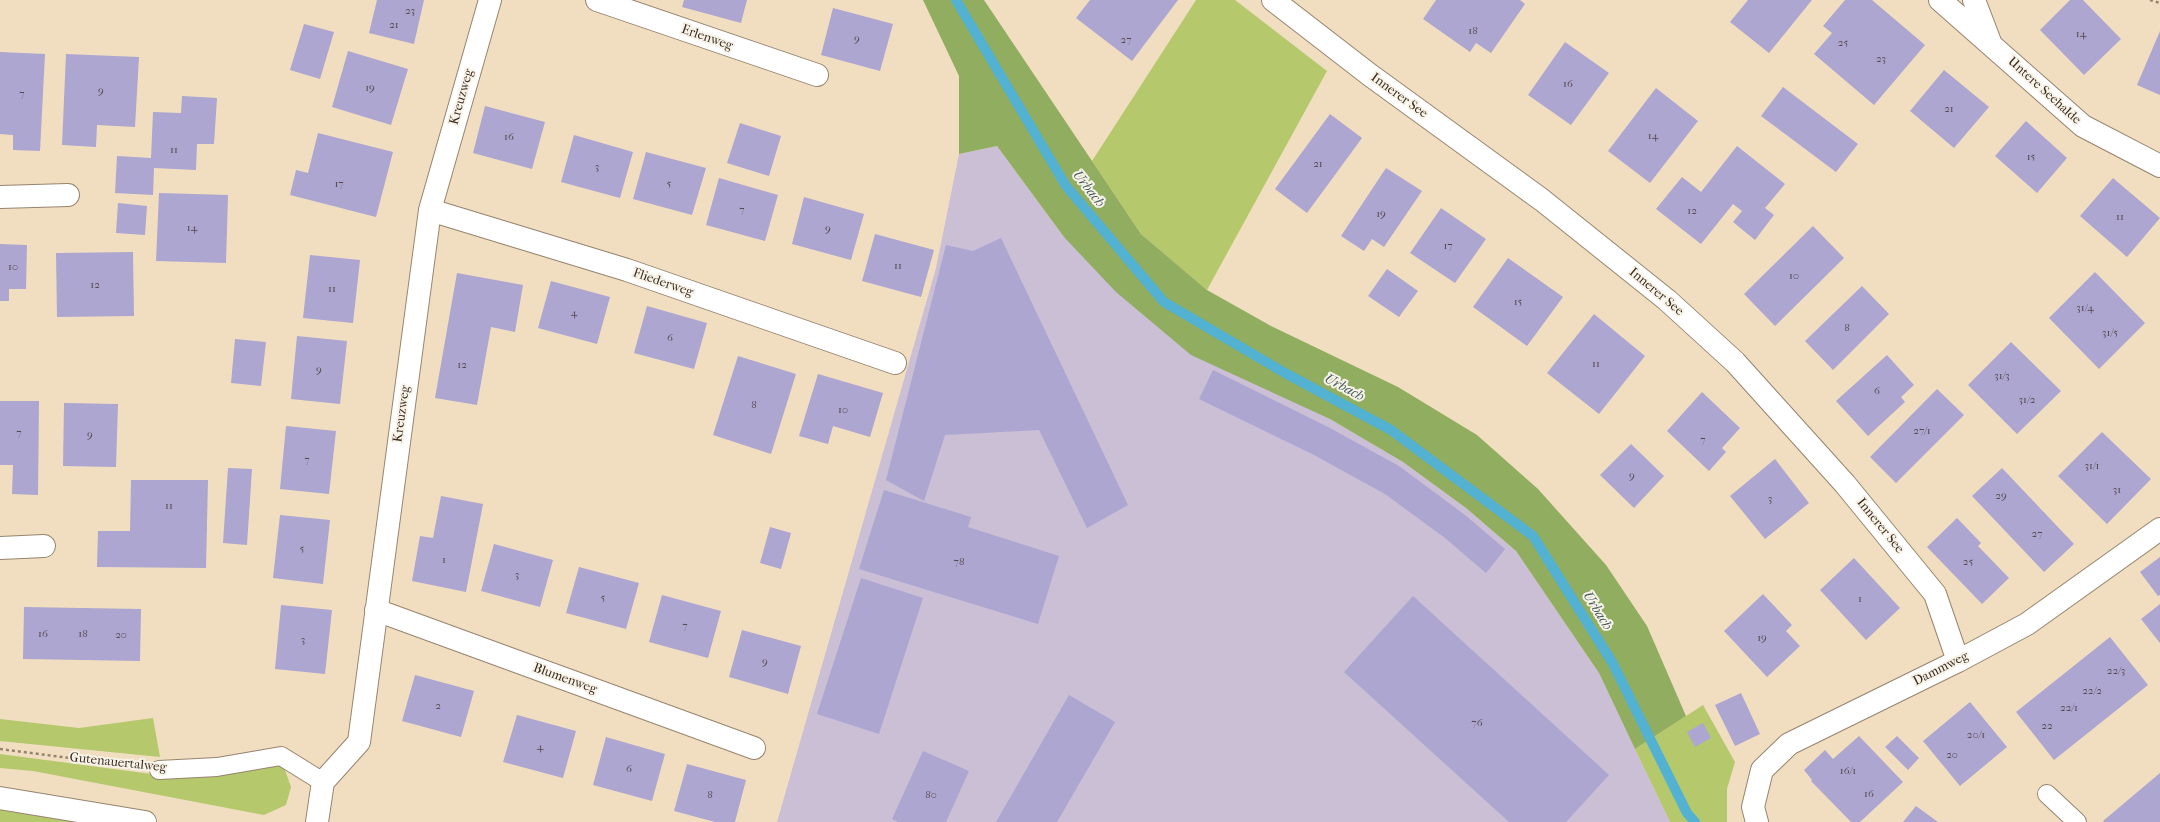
<!DOCTYPE html>
<style>
body{margin:0}
canvas{display:block;background:#f1dec0}
</style>
<canvas width="2160" height="822"></canvas>
<script>
const ctx = document.querySelector('canvas').getContext('2d');
ctx.lineJoin = 'round';
function paint(path, color) { ctx.fillStyle = color; ctx.fill(path, 'evenodd'); }
function trace(path, color, width, dash) { ctx.strokeStyle = color; ctx.lineWidth = width; ctx.lineCap = dash ? 'butt' : 'round'; ctx.setLineDash(dash || []); ctx.stroke(path); }
function drawText(font, color, halo, rows, align = 'center') {
  ctx.font = font + ' "IM FELL French Canon",serif'; ctx.lineWidth = 4; ctx.setLineDash([]); ctx.textBaseline = 'middle'; ctx.strokeStyle = halo; ctx.fillStyle = color; for (const [text, x, y, turn = 0] of rows) {
    ctx.save(); ctx.translate(x, y); ctx.rotate((+turn || 0) * Math.PI / 180); ctx.textAlign = isNaN(turn) ? turn : align; if (halo) ctx.strokeText(text, 0, 0); ctx.fillText(text, 0, 0); ctx.restore();
  }
}
const industrial = new Path2D(`
 M997 146 1064 237 1330 419 1403 462 1466 508 1516 551 1599 673 1670 822H777L936 268 959 154Z`);
const green = new Path2D(`
 M1196 0H1235L1327 71 1207 290 1141 234 1092 161Z
 M1703 705 1735 762 1727 789V822H1670L1635 749Z
 M153 718 160 757 0 741V719L79 728Z
 M0 754 167 776 268 764 284 767 291 787 286 805 264 815 33 771 0 768Z
 M0 809 89 821 93 822H0Z`);
const forest = new Path2D(`
 M923 0H984L1141 234 1207 290 1271 326 1398 387 1477 435 1538 489 1606 565 1647 626 1686 716 1635 749 1599 673 1516 551 1466 508 1403 462 1330 419 1191 355 1116 292 1064 237 997 146 959 154V76Z`);
const stream = new Path2D(`
 M956 0 1066 186 1164 302 1285 373 1391 430 1533 536 1612 662 1687 813 1695 822`);
const building = new Path2D(`
 M377 0H424L414 44 369 33Z
 M684 0H747L741 23 682 7Z
 M1090 0H1178L1132 61 1076 18Z
 M1436 0H1520L1525 4 1491 53 1476 43 1470 52 1423 19Z
 M1748 0H1812L1769 53 1730 22Z
 M1845 0H1872L1925 45 1874 105 1814 54 1832 33 1823 26Z
 M2070 0H2083L2121 39 2084 75 2040 30Z
 M833 8 893 24 880 71 821 55Z
 M304 24 334 32 320 79 290 70Z
 M2160 31V95L2137 85Z
 M1565 42 1609 73 1571 125 1528 95Z
 M348 51 408 69 391 125 332 107Z
 M0 52 45 54 40 151 13 150V135L0 134Z
 M66 54 139 57 135 127 97 125 96 147 62 145Z
 M1944 70 1989 107 1954 148 1910 111Z
 M1783 87 1858 144 1836 172 1761 116Z
 M1656 88 1698 121 1650 183 1608 151Z
 M182 96 217 98 214 144H197L196 170 154 168 153 195 115 193 117 156 151 158 153 112 181 113Z
 M485 106 545 122 532 169 473 153Z
 M1330 114 1362 138 1307 213 1275 189Z
 M2026 121 2067 158 2037 193 1995 156Z
 M740 123 781 136 769 176 727 163Z
 M318 133 393 152 376 217 290 195 296 170 308 173Z
 M574 135 633 152 620 198 561 182Z
 M1737 146 1785 184 1765 208 1774 215 1755 240 1733 222 1742 211 1733 204 1701 244 1656 209 1682 177 1701 192Z
 M646 152 706 168 692 215 633 199Z
 M1386 168 1422 191 1384 247 1372 239 1364 251 1341 236Z
 M719 178 778 195 765 241 706 225Z
 M2113 178 2160 218 2127 257 2080 216Z
 M159 193 228 195 226 263 156 261Z
 M804 197 864 214 851 260 792 244Z
 M118 203 147 206 145 235 116 233Z
 M1441 208 1486 239 1455 283 1410 253Z
 M1813 226 1844 258 1775 326 1744 294Z
 M875 234 934 250 921 297 862 281Z
 M1001 238 1128 505 1087 528 1039 430 945 435 924 501 886 480 946 245 973 251Z
 M0 244 27 245 26 289H9V301H0Z
 M133 252 134 316 57 317 56 253Z
 M310 255 360 260 353 323 303 318Z
 M1508 258 1563 297 1527 346 1473 307Z
 M1387 269 1418 291 1399 317 1368 296Z
 M2095 272 2145 323 2099 369 2049 318Z
 M457 273 523 285 515 332 491 327 477 405 435 398Z
 M551 281 610 297 597 344 538 328Z
 M1862 286 1889 314 1833 370 1805 341Z
 M647 306 707 323 694 369 634 353Z
 M1594 314 1645 356 1599 414 1547 373Z
 M297 336 347 341 340 404 291 399Z
 M235 339 266 342 261 386 231 383Z
 M2011 342 2061 391 2017 434 1968 385Z
 M1887 355 1914 385 1901 397 1905 402 1868 436 1836 401Z
 M738 356 796 374 771 454 713 435Z
 M1213 370 1328 427 1399 466 1465 515 1505 549 1486 573 1445 538 1385 494 1314 455 1199 399Z
 M818 374 883 393 870 437 833 426 828 444 799 436Z
 M1937 389 1964 415 1896 483 1870 457Z
 M1702 392 1740 428 1722 448 1726 452 1709 471 1667 431Z
 M0 401H39L38 495 12 494 13 465H0Z
 M64 403 118 404 116 467 63 466Z
 M286 426 336 431 329 494 280 489Z
 M2102 432 2151 479 2107 524 2058 476Z
 M1631 444 1664 476 1634 508 1600 475Z
 M1775 459 1809 503 1765 539 1730 496Z
 M228 468 252 469 247 545 223 543Z
 M2002 468 2074 544 2044 572 1972 496Z
 M131 480H208L206 568 97 567 98 531H130Z
 M884 490 971 517 968 527 1059 556 1038 624 859 569Z
 M441 496 483 504 466 592 412 581 420 536 433 538Z
 M280 515 330 520 323 584 273 578Z
 M1957 518 1981 543 1978 546 2009 578 1982 604 1927 547Z
 M770 527 791 533 781 569 760 563Z
 M494 544 553 560 540 607 481 591Z
 M2160 557V595L2158 596 2140 572Z
 M1854 558 1900 608 1866 640 1820 590Z
 M579 567 639 583 626 629 566 613Z
 M861 578 923 598 879 734 817 714Z
 M1763 594 1792 625 1786 631 1800 646 1767 677 1724 631Z
 M662 595 721 611 708 658 649 642Z
 M1413 596 1609 775 1566 822H1509L1344 672Z
 M2160 604V643L2141 619Z
 M281 605 332 610 325 674 275 669Z
 M24 607 141 609 140 661 23 659Z
 M742 630 801 646 788 694 729 677Z
 M2110 637 2148 685 2054 760 2016 712Z
 M415 675 474 691 461 737 402 721Z
 M1741 693 1760 734 1735 746 1715 705Z
 M1069 695 1115 722 1057 822H996Z
 M1970 702 2007 747 1960 786 1923 741Z
 M517 715 576 731 563 778 503 762Z
 M1703 723 1711 738 1695 747 1687 732Z
 M1859 736 1903 782 1860 822H1851L1811 781 1812 780 1804 770 1825 750 1833 759Z
 M1897 736 1919 758 1908 770 1885 747Z
 M606 737 665 754 652 801 593 785Z
 M923 751 969 771 946 822H898L892 819Z
 M687 764 746 780 735 822H715L674 811Z
 M2160 773V822H2104L2103 821Z
 M1916 806 1938 822H1903Z`);
const path = new Path2D(`
 M2150 0 2160 3
 M0 749 132 766`);
const lane = new Path2D(`
 M159 770 217 767 281 756 323 782
 M2047 794 2077 822`);
const street = new Path2D(`
 M597 0 817 75
 M1273 0 1370 75 1542 200 1667 300 1735 362 1845 484 1935 594 1958 661
 M1940 0 2083 126 2160 166
 M1974 0 1990 42
 M0 197 68 195
 M430 210 627 270 895 363
 M0 548 44 546
 M376 610 754 748
 M317 822 323 782 359 742 430 210 490 0
 M1757 822 1753 807 1762 770 1789 744 1958 661 2027 624 2160 529`);
const secondary = new Path2D(`
 M0 798 145 822`);
const numberNames = [
 ["23",410,11],
 ["21",394,25],
 ["18",1473,31],
 ["14",2081,34],
 ["9",857,39],
 ["27",1126,40],
 ["25",1843,43],
 ["23",1881,59],
 ["16",1568,84],
 ["19",370,88],
 ["9",101,91],
 ["7",22,94],
 ["21",1949,109],
 ["14",1653,136],
 ["16",509,137],
 ["11",174,150],
 ["15",2031,157],
 ["21",1318,164],
 ["3",597,167],
 ["17",339,184],
 ["5",669,184],
 ["7",742,210],
 ["12",1692,211],
 ["19",1381,214],
 ["11",2120,217],
 ["14",192,228],
 ["9",828,229],
 ["17",1448,246],
 ["11",898,266],
 ["10",13,267],
 ["10",1794,276],
 ["12",95,285],
 ["11",332,289],
 ["15",1518,302],
 ["31/4",2085,308],
 ["4",574,313],
 ["8",1847,328],
 ["31/5",2110,333],
 ["6",670,338],
 ["11",1596,364],
 ["12",462,365],
 ["9",319,370],
 ["31/3",2002,376],
 ["6",1877,391],
 ["31/2",2027,400],
 ["8",754,405],
 ["10",843,410],
 ["27/1",1922,431],
 ["7",19,433],
 ["9",90,435],
 ["7",1703,440],
 ["7",307,460],
 ["31/1",2092,466],
 ["9",1632,476],
 ["31",2117,490],
 ["29",2001,496],
 ["3",1770,499],
 ["11",169,506],
 ["27",2037,534],
 ["5",302,549],
 ["1",444,560],
 ["78",959,562],
 ["25",1968,562],
 ["3",517,575],
 ["5",603,598],
 ["1",1860,599],
 ["7",685,626],
 ["16",43,634],
 ["18",83,634],
 ["20",121,635],
 ["19",1762,638],
 ["3",303,640],
 ["9",765,662],
 ["22/3",2116,671],
 ["22/2",2092,691],
 ["2",438,706],
 ["22/1",2069,708],
 ["76",1477,723],
 ["22",2047,726],
 ["20/1",1976,735],
 ["4",540,747],
 ["20",1952,755],
 ["6",629,769],
 ["16/1",1848,771],
 ["16",1869,794],
 ["8",710,795],
 ["80",931,795]
];
const streetNames = [
 ["Erlenweg",707,38,19],
 ["Untere Seehalde",2044,91,42],
 ["Innerer See",1399,96,36],
 ["Kreuzweg",462,97,-74],
 ["Fliederweg",663,283,19],
 ["Innerer See",1656,292,40],
 ["Kreuzweg",402,414,-82],
 ["Innerer See",1880,526,51],
 ["Dammweg",1941,669,-27],
 ["Blumenweg",565,679,20],
 ["Gutenauertalweg",118,763,6]
];
const waterNames = [
 ["Urbach",1088,189,52],
 ["Urbach",1344,388,28],
 ["Urbach",1597,611,58]
];
paint(industrial, '#cbbfd5');
paint(green, '#b5c96c');
paint(forest, '#90ad60');
trace(stream, '#53b1d1', 10);
paint(building, '#aca6d1');
trace(lane, '#96846f', 20);
trace(street, '#96846f', 24);
trace(secondary, '#96846f', 24);
trace(path, '#96846f', 2.5, [3, 3]);
trace(lane, '#fff', 18);
trace(street, '#fff', 22);
trace(secondary, '#fff', 22);
drawText('11px', '#57494b', null, numberNames);
drawText('13px', '#3b2a1e', '#f7f3e8', streetNames);
drawText('italic 14px', '#43595d', '#f7f3e8', waterNames);
</script>
